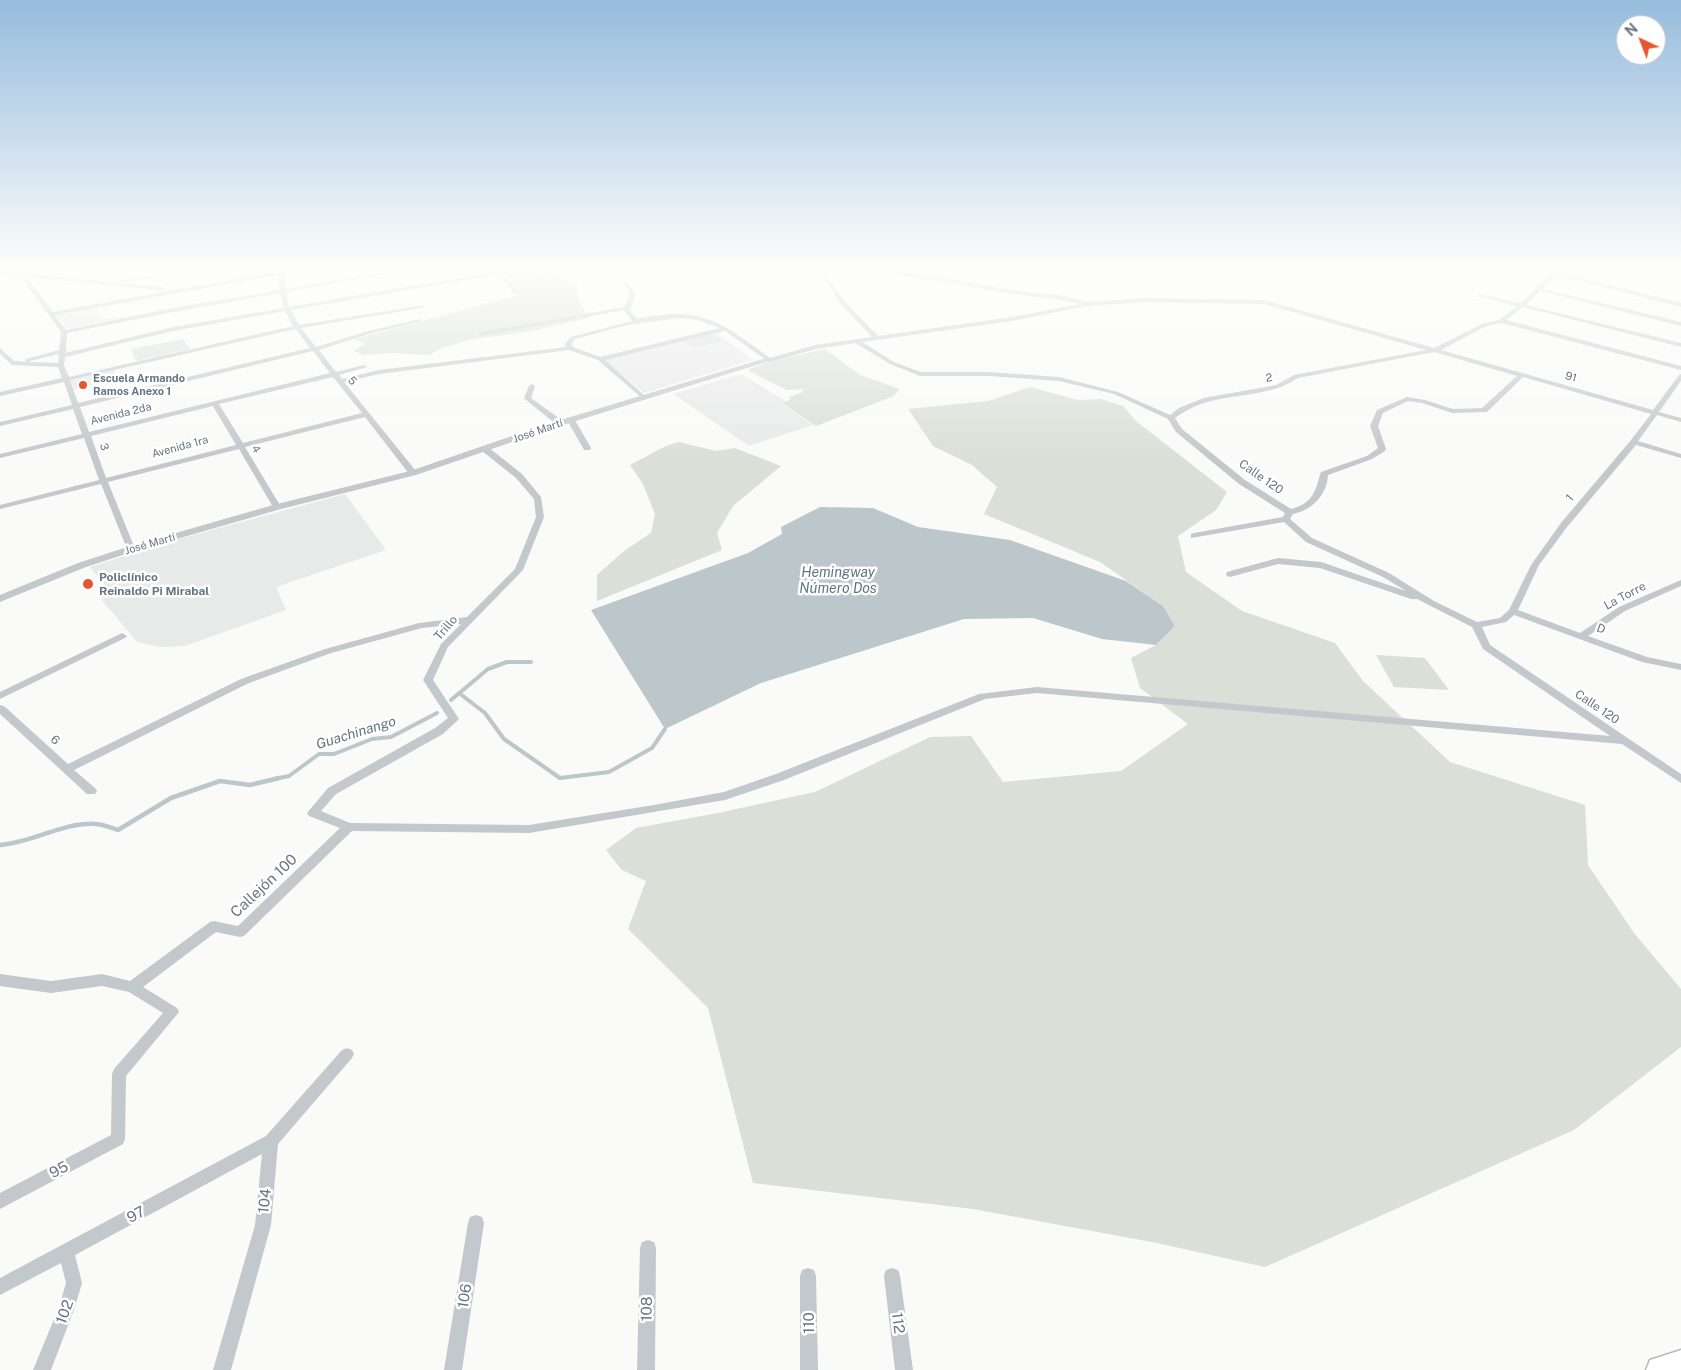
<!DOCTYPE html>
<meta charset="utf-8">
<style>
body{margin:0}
#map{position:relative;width:1681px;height:1370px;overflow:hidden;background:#fafaf8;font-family:"Public Sans",sans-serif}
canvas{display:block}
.north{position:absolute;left:1616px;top:15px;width:50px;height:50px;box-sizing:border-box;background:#fff;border:1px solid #c1c8cd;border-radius:50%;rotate:317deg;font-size:14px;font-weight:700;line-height:20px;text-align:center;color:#657683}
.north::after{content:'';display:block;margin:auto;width:18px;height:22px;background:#e4572e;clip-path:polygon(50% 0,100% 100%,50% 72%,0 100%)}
</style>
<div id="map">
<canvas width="1681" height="1370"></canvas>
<div class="north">N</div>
</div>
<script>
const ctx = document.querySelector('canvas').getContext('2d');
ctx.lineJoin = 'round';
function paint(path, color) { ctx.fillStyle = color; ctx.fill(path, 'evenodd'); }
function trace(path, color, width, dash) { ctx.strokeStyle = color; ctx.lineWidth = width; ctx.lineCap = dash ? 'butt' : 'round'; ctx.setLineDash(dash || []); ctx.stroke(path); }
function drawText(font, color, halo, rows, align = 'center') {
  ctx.font = font + ' "Public Sans",sans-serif'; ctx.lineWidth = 5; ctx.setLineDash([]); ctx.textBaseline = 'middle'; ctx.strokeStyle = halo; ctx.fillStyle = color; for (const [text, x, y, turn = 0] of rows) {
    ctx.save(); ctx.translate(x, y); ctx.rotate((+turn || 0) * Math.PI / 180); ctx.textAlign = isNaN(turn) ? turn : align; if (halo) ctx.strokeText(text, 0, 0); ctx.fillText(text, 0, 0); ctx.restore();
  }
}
const built = new Path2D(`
 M96 306 101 319 127 317 68 329 56 315Z
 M715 331 753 360 644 393 604 360Z
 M113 370 119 379 74 390 69 380Z
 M741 374 786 401 781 403 813 425 749 446 673 394Z
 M345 494 386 550 276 587 286 610 185 646 159 647 137 642 101 599 111 592 90 567 175 540Z`);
const green = new Path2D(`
 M527 270 533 275 551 272 577 285 579 301 589 318 533 331 469 340 442 348 429 355 392 353 364 355 353 351 365 344 355 339 519 295 506 274Z
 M713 333 723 341 694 348 684 341Z
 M183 339 190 349 136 361 131 349Z
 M825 349 860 375 900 389 894 396 816 426 782 403 790 400 789 397 801 393 804 389 787 390 747 370 774 360Z
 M1030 387 1078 400 1101 399 1123 406 1136 421 1227 492 1216 510 1178 536 1186 572 1242 611 1335 643 1363 681 1450 762 1585 805 1588 865 1634 933 1681 989V1047L1574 1130 1265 1267 1157 1243 973 1209 753 1183 708 1008 628 929 646 881 622 870 606 850 636 828 718 813 815 792 930 737 971 736 1003 782 1121 771 1188 724 1140 688 1131 658 1156 645 1175 626 1163 606 1100 562 984 514 997 487 972 465 933 446 908 409 988 401Z
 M679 442 716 451 735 448 781 466 733 506 717 533 722 550 597 601V575L624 551 651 533 655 514 643 484 630 465 666 446Z
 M1376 655 1425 658 1449 690 1394 687Z`);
const water = new Path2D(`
 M820 507 873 508 918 527 1010 540 1126 581 1163 606 1175 626 1156 645 1102 639 1033 618 964 619 761 683 665 729 591 610 748 553 782 534 781 527Z`);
const streamFar1 = new Path2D(`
 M459 693 485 713 504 739 560 778 609 772 652 748 665 729
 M451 700 488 669 507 662H531
 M274 779 289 776 319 754H334L372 739 391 737 437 713`);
const stream = new Path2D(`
 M0 845C32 843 63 822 95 824 103 824 111 828 118 830L171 798 220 781 250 785 279 778`);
const minor = new Path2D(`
 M50 269H65L62 271 31 274 28 272Z
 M191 269H202L122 283 119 281Z
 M280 269H284L285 270 304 269 285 274 286 289 400 269H410L286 292 289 307 492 272 490 270 492 269C502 272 512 268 523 269L502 274 511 281 518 293 515 295 513 294 507 283 496 275 291 310 299 325 424 305 425 306 422 308 301 328 316 347 368 331 421 319V321L372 333 319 350 336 372 364 365 367 367 339 375 342 379 379 370 566 347 565 344 571 337 632 321 624 310 481 336 478 334 481 332 625 307 630 293 623 283 626 281 636 293 630 311 637 319C702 305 720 322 770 358L815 345 872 337 840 303 818 269H822L844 301 878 336 1012 317 1080 304C1058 298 1037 298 1015 294 965 286 916 277 866 271L864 269 923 274 1018 291 1060 295 1087 302 1144 298 1264 300 1434 348 1482 324 1499 320 1517 306 1478 296V294L1520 303 1535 290V288L1552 274 1536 270V269L1552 271V269H1556L1559 272 1681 303V307L1557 275 1543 289 1681 322V326L1540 291 1526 305 1681 343V347L1523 307 1506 320 1681 366V370L1501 323 1486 326 1441 350 1653 410 1679 375 1681 374V381L1659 412 1681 418V422L1657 415 1638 441 1681 454V458L1636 445 1567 527 1539 565 1518 610 1580 633 1619 607 1681 580V586L1625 611 1588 636 1647 657 1681 664V670L1642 662 1514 615 1506 622 1482 627 1490 645 1681 774V783L1622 744 1037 693 985 699 784 780 725 800 529 833 352 831 244 936 240 937 216 932 143 987 177 1008 179 1012 126 1076 125 1139 123 1144 0 1209V1193L111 1135 112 1074 114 1069 163 1013 129 992 102 986 51 993 0 986V974L51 981 102 974 130 981 210 922 214 921 238 926 340 828 309 816 307 813 328 788 435 728 448 718 423 680 441 644 461 624 422 628 331 653 249 683 74 770 95 788 97 791 95 794H87L0 714V705L4 706 68 764 241 679 325 649 419 623 467 617 515 569 536 517 534 499 516 478 482 451V447H488L522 474 541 497 544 517 523 570 448 647 433 680 459 719 443 734 336 794 321 811 350 823 529 825 654 805 724 792 776 774 979 694 1037 687 1610 736 1483 649 1472 627 1417 599H1411L1320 568 1278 564 1230 577 1227 576 1226 574 1227 572 1278 558 1321 562 1406 591 1383 577 1306 542 1284 522 1191 538V534L1194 533 1283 517 1285 513 1239 484 1176 432 1168 419 1114 394 1059 381 989 376H920L890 364 855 343 816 349 769 362 725 331 605 360 646 397V399L644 400 598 360 569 350 379 374 344 382 416 471V475H410L365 417 245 447 281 507 280 509H274L273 507 239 449 108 482 135 549 131 552 127 549 101 484 0 509V505L99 480 84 438 0 458V454L82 434 73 409 0 426V422L72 405 64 382 0 396V392L62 378 58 367 12 365 0 354V348L14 361 27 362 25 360 26 359 59 350 61 332 21 277 0 275V271L162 287 165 289 162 291 27 277 53 312 279 271ZM279 275 280 290 168 309 66 330 55 315ZM280 293 284 308 173 327 65 353 67 351 66 349 67 333 168 313ZM1144 302 1264 304 1426 350 1294 375 1276 385 1204 398 1179 408 1170 415 1118 392 1059 377 989 372H921L894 362 862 342 1012 321 1087 306ZM285 311 293 326 69 377 64 365 65 357 173 331ZM681 318 698 320 720 328 600 357 573 347 571 344 575 339 627 325 634 324 637 325 640 323ZM296 329 310 348 78 403 70 380ZM313 351 330 373 89 432 80 407ZM1434 352 1517 376 1482 408 1453 409 1425 400 1407 397 1377 410 1370 426 1378 448 1367 456 1321 472C1315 491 1314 503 1291 509L1245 480 1182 429 1175 418C1214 388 1261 403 1298 378ZM59 354 58 363 29 362 30 361ZM333 377 362 413 243 443 219 404ZM1523 377 1651 414 1631 440 1561 523 1531 565 1509 610 1500 618 1477 622 1434 601 1389 573 1312 538 1290 519 1293 514C1312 510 1327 495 1328 475L1372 459 1385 451 1386 449 1378 426 1383 413 1408 401 1422 403 1452 413 1487 412ZM213 406 236 445 106 478 91 436Z
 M565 269H571L574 270 603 269 573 274Z
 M532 384 535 386 531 398 563 421V425H557L525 399 524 398 529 386Z
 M568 418 575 420 591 448 590 450H584L583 448 567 420Z
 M122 633 127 636 125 638 0 699V692Z
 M347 1048 352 1050 354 1054 352 1058 278 1144 271 1225 231 1370H213L255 1225 262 1154 75 1255 82 1283 75 1307 51 1370H33L59 1307 66 1283 61 1263 0 1295V1278L266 1136 342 1050Z
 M476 1215 482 1217 484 1223 462 1370H444L468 1223 470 1217Z
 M648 1240 654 1242 656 1248 655 1370H637L640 1248 642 1242Z
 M808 1268 814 1270 816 1276 818 1370H800V1276L802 1270Z
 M892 1268 898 1270 900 1276 913 1370H895L884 1276 886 1270Z`);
const tertiary = new Path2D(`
 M766 358 773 360 550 429 416 475 281 509 135 551 86 567 0 602V595L78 563 127 547 273 505 410 471 544 425Z`);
const primary = new Path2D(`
 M1681 1350V1370H1646L1650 1360Z`);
const markers = [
 [83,385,5,"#e4572e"],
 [88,584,6,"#e4572e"]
];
const farStreetnames = [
 ["91",1571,377,16],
 ["2",1269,378,-7],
 ["5",352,381,49],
 ["Avenida 2da",121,414,-14],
 ["José Martí",538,431,-19],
 ["3",104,447,71],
 ["Avenida 1ra",180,447,-15],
 ["4",256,449,60],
 ["José Martí",150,544,-16]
];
const farPoinames = [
 ["Escuela Armando",93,379],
 ["Ramos Anexo 1",93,392]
];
const streetNames = [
 ["Calle 120",1261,477,35],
 ["1",1570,498,-50],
 ["La Torre",1625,596,-28],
 ["Trillo",446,628,-49],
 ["D",1601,629,21],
 ["Calle 120",1597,707,34],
 ["6",55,740,43]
];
const poiNames = [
 ["Policlínico",99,577],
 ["Reinaldo Pi Mirabal",99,591]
];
const waterNames = [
 ["Hemingway",838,573],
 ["Número Dos",838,589],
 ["Guachinango",356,733,-17]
];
const nearStreetnames = [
 ["Callejón 100",264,886,-43],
 ["95",59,1170,-28],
 ["104",265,1201,-84],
 ["97",136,1215,-28],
 ["106",465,1296,-81],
 ["108",647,1309,-89],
 ["102",65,1312,-70],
 ["110",809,1323,-90],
 ["112",898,1323,83]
];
paint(built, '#e8e9e9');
paint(green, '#dadfd7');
paint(water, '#bbc7cb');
trace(streamFar1, '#bbc7cb', 4);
trace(stream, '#bbc7cb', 4.5);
trace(primary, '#b5babe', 3);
paint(minor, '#c3c8cc');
paint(tertiary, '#c3c8cc');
paint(primary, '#fff');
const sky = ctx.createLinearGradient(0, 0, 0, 460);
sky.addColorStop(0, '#96bcdc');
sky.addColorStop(0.58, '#fdfdfc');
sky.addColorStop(1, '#fdfdfc00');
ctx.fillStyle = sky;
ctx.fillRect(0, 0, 1681, 460);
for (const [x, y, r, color] of markers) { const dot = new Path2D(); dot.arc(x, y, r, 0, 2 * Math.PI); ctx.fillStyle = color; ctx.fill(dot); trace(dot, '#fff', 2); }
drawText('11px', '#657683', '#fff', farStreetnames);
drawText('bold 11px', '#657683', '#fff', farPoinames, 'left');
drawText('12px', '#657683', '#fff', streetNames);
drawText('bold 12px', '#657683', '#fff', poiNames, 'left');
drawText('italic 14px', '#60757c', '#fff', waterNames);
drawText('15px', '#657683', '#fff', nearStreetnames);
</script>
